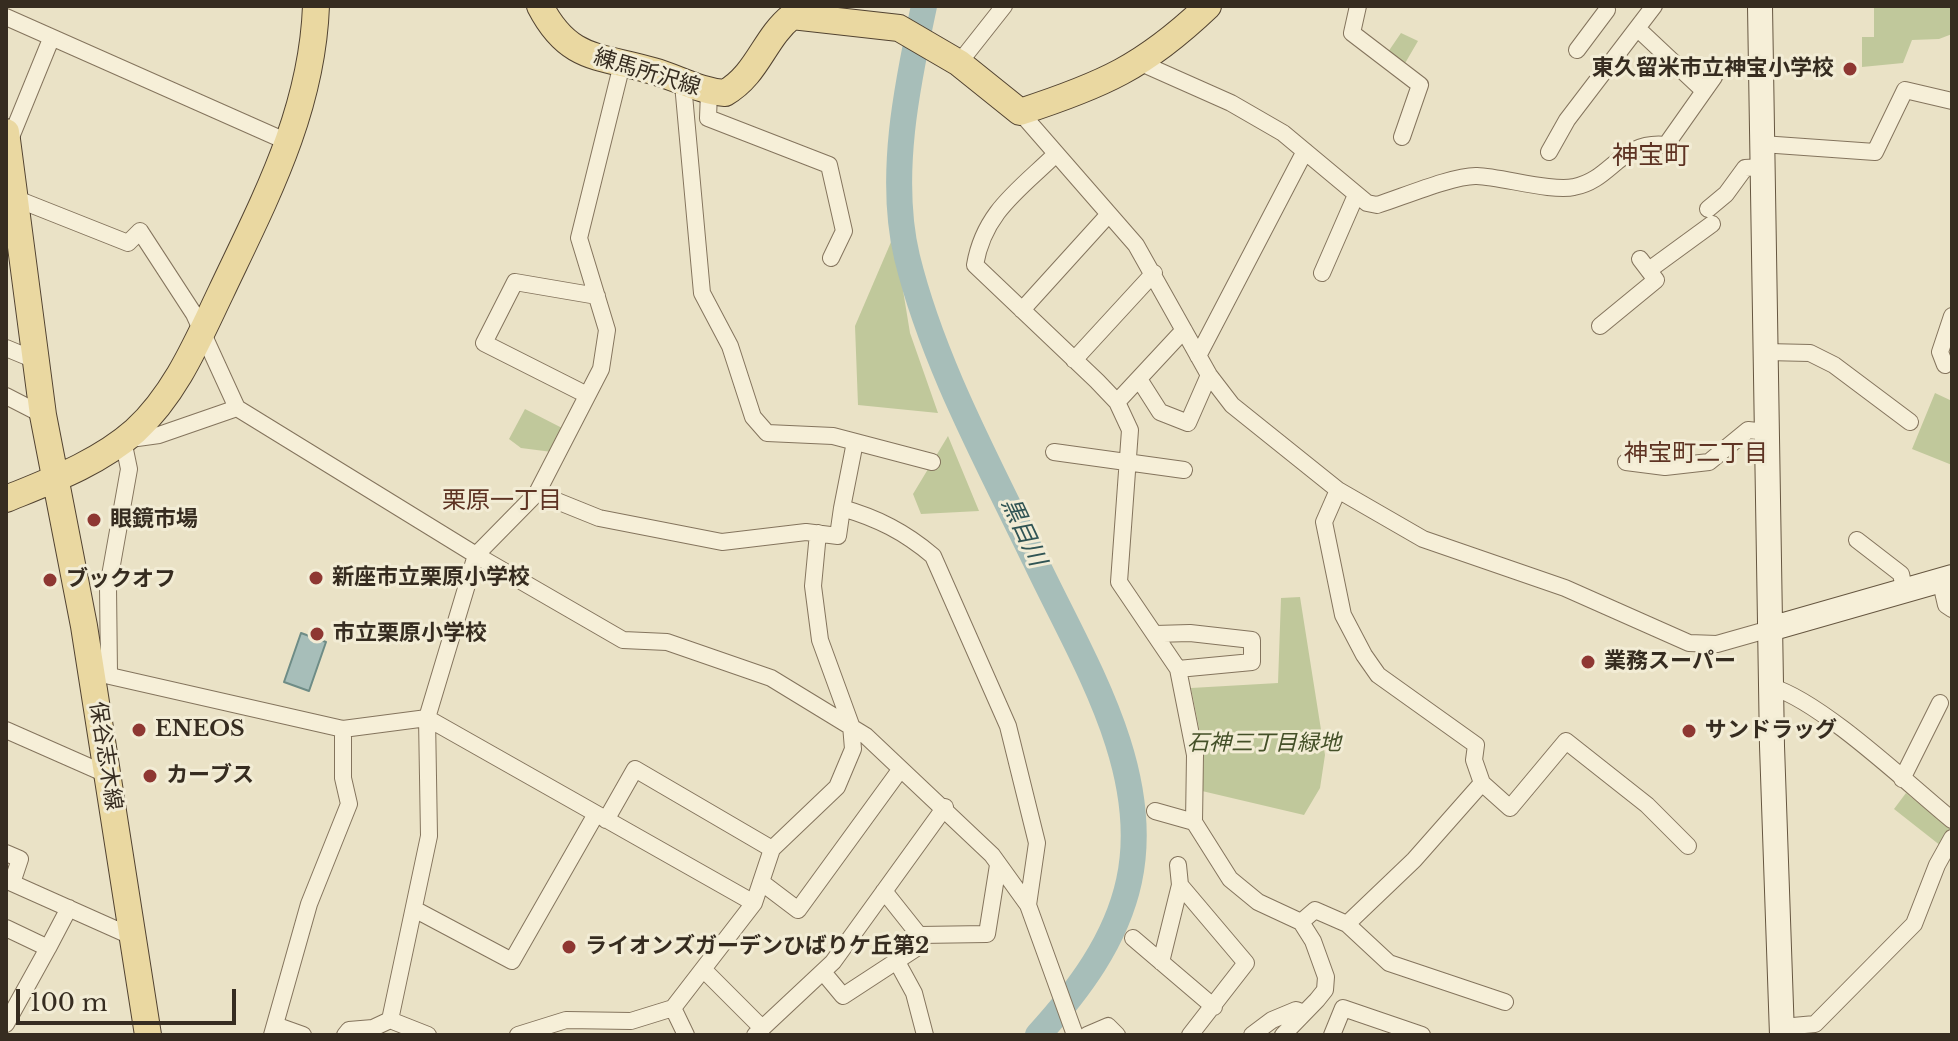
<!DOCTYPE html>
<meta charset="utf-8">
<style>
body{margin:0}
#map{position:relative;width:1958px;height:1041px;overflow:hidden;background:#eae2c6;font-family:"Libre Baskerville",serif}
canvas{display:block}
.frame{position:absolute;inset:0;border:8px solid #362c20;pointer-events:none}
.scale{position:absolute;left:16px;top:989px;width:220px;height:36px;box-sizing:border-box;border:4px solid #362c20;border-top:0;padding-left:10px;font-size:24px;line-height:28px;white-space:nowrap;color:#362c20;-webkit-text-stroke:6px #f2ecd5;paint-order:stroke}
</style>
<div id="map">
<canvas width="1958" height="1041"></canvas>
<div class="frame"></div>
<div class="scale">100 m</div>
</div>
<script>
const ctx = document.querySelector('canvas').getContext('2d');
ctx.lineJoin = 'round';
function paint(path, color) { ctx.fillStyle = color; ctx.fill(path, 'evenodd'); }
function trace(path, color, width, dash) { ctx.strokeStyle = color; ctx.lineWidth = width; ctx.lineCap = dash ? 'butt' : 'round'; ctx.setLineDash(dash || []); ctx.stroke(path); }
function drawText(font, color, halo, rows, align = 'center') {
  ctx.font = font + ' "Libre Baskerville","Noto Sans JP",serif'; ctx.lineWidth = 6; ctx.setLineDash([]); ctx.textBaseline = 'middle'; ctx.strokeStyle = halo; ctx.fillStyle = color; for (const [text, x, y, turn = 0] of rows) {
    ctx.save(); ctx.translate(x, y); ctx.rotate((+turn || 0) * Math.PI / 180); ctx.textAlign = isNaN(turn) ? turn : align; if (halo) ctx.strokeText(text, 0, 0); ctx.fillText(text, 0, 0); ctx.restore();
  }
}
const green = new Path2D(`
 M1874 6H1952V34L1939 39 1912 40 1903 63 1862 67V37H1874Z
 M1401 33 1418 41 1404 65 1388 52Z
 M894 235 910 333 938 413 858 405 855 326Z
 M1935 393 1952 401V465L1912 449Z
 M525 409 564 429 552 452 521 448 509 439Z
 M948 436 979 511 921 514 913 494Z
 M1300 597 1325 755 1320 788 1304 815 1202 791 1204 753 1191 688 1278 683 1281 598Z
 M1906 793 1950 828 1941 846 1894 809Z`);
const water = new Path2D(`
 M301 633 326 642 309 691 284 682Z`);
const river = new Path2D(`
 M924 6C907 85 888 177 907 257 933 363 989 464 1036 562 1082 659 1153 770 1129 881 1116 941 1078 991 1038 1035`);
const street = new Path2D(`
 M1358 6 1352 33 1420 85 1402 137
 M6 17 290 143
 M1638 29 1704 91
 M1577 50 1607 10
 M959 63 1004 6
 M1141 63 1231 103 1283 133 1367 203 1377 205C1400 198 1454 175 1477 176 1502 177 1553 192 1574 187 1612 180 1620 140 1666 145L1714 77
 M683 84 702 293 730 346 753 417 767 433 833 436 932 462
 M709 92 708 118 829 165 844 231 831 258
 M1020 112 1136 245 1209 375 1232 405 1338 490 1423 539 1565 588 1689 643 1717 644 1770 629
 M9 142 51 39
 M1762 144 1875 152 1905 90 1952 101
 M1549 152 1567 120 1654 6
 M1056 154C1019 190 984 212 975 265L1097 381 1117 402 1130 430 1119 582 1178 669 1195 755 1194 822 1230 879 1258 902 1301 922 1313 941 1326 977 1325 990 1317 1000 1283 1035
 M17 199 128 243 140 231 194 314 237 408
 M1708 209 1726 194 1745 168 1762 167
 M1649 270 1712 224
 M1322 273 1356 195
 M1022 310 1109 214
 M1600 326 1656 280 1640 259
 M6 348 35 360
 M1766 352 1810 353 1834 365 1910 422
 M1198 356 1305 151
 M1074 360 1154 273
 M1945 365 1940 352 1952 316
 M1139 379 1160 412 1188 423 1209 375
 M587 395 484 343 515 282 597 296
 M6 396 43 415
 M1117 402 1184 330
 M1054 452 1184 470
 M1626 462 1665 467 1709 462 1748 430 1767 432
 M1338 490 1324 522 1343 615 1364 655 1378 675 1476 745 1474 760 1482 783 1414 860 1347 924
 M537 493 599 518 722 542 806 532 838 536 842 508C877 518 905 532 933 556L1008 726 1037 843 1028 905
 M842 508 855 442
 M1857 540 1901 574 1904 588
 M1940 579 1946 605 1952 609
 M1155 634 1190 633 1252 640V662L1178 669
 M109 673 108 587 129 469 123 440 159 435 237 408 476 555 537 493 601 369 607 330 579 238 622 64
 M101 674 343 729 427 718 754 903
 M1772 687C1822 702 1908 784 1952 820
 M6 730 108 775
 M1902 779 1940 703
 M1482 783 1510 808 1566 741 1647 805 1688 846
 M1155 811 1194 822
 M606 820 635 769 772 849
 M6 853 20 859 12 883 133 937
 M761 882 798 910 900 770
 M1180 885 1246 963 1190 1035
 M416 910 512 961 596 814
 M1301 922 1315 910 1347 924 1389 963 1505 1002
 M6 928 48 948 6 1024
 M919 935 987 934 998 865
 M1133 938 1214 1007
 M48 948 69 908
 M896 960 914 993 925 1035
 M1161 962 1180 885 1178 865
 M703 969 762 1028
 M823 972 843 996 918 947 919 935 884 891
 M673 1008 686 1035
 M390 1020 428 1035
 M275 1025 303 1035
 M1782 1027 1815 1024 1914 924 1937 865 1952 838
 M272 1035 309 904 349 804 343 778V729
 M345 1035 349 1030 373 1028 390 1020 429 836 427 718 476 555 623 640 667 642 771 678 866 736 992 855 1028 905 1075 1035
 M518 1035 566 1020 631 1021 673 1008 754 903 772 849 837 787 853 749 851 725 820 640 813 586 818 533
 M755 1035 833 962 945 807
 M1087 1035 1108 1026 1117 1035
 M1252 1035 1272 1020 1296 1010 1304 1013
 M1332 1035 1343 1008 1422 1035`);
const secondary = new Path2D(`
 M1760 6 1772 746 1782 1035
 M1770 629 1952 577`);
const primary = new Path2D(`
 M540 6C569 62 600 55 653 71 678 78 699 91 725 93 758 74 764 38 792 16L899 28 959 63 1020 112C1103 85 1144 67 1208 6
 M6 132 43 415 84 626 148 1035
 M6 499C50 481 99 463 135 431 176 393 197 342 221 292 265 199 312 112 316 6`);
const markers = [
 [1850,69,8,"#8e3732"],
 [94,520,8,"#8e3732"],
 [316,578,8,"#8e3732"],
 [50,580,8,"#8e3732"],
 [317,634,8,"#8e3732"],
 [1588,662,8,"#8e3732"],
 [139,730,8,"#8e3732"],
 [1689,731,8,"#8e3732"],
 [150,776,8,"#8e3732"],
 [569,947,8,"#8e3732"]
];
const poiNames = [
 ["東久留米市立神宝小学校",1834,69,"right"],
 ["眼鏡市場",110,520],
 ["新座市立栗原小学校",332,578],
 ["ブックオフ",66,580],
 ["市立栗原小学校",333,634],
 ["業務スーパー",1604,662],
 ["ENEOS",155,730],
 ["サンドラッグ",1705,731],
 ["カーブス",166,776],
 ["ライオンズガーデンひばりケ丘第2",585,947]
];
const streetNames = [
 ["練馬所沢線",647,73,17],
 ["保谷志木線",105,756,81]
];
const parkNames = [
 ["石神三丁目緑地",1264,744]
];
const neighbourhoodNames = [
 ["神宝町二丁目",1696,454],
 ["栗原一丁目",502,501]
];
const waterNames = [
 ["黒目川",1023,532,65]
];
const quarterNames = [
 ["神宝町",1651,157]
];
paint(green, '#c0c89b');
paint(water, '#a7beb9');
trace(water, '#6e8c86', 2);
trace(river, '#a7beb9', 26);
trace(street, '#84745d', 18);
trace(secondary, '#665640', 26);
trace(primary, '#524331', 28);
trace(street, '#f6efd8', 16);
trace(secondary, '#f6efd8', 24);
trace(primary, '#ead8a1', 26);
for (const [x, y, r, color] of markers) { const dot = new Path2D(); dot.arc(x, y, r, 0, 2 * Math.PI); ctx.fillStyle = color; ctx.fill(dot); trace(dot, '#f2ecd5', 3); }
drawText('bold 22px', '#362c20', '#f2ecd5', poiNames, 'left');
drawText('22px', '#362c20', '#f2ecd5', streetNames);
drawText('italic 22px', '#445028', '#f2ecd5', parkNames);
drawText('24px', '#5e3323', '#f2ecd5', neighbourhoodNames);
drawText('italic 24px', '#305454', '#f2ecd5', waterNames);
drawText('26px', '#5e3323', '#f2ecd5', quarterNames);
</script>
